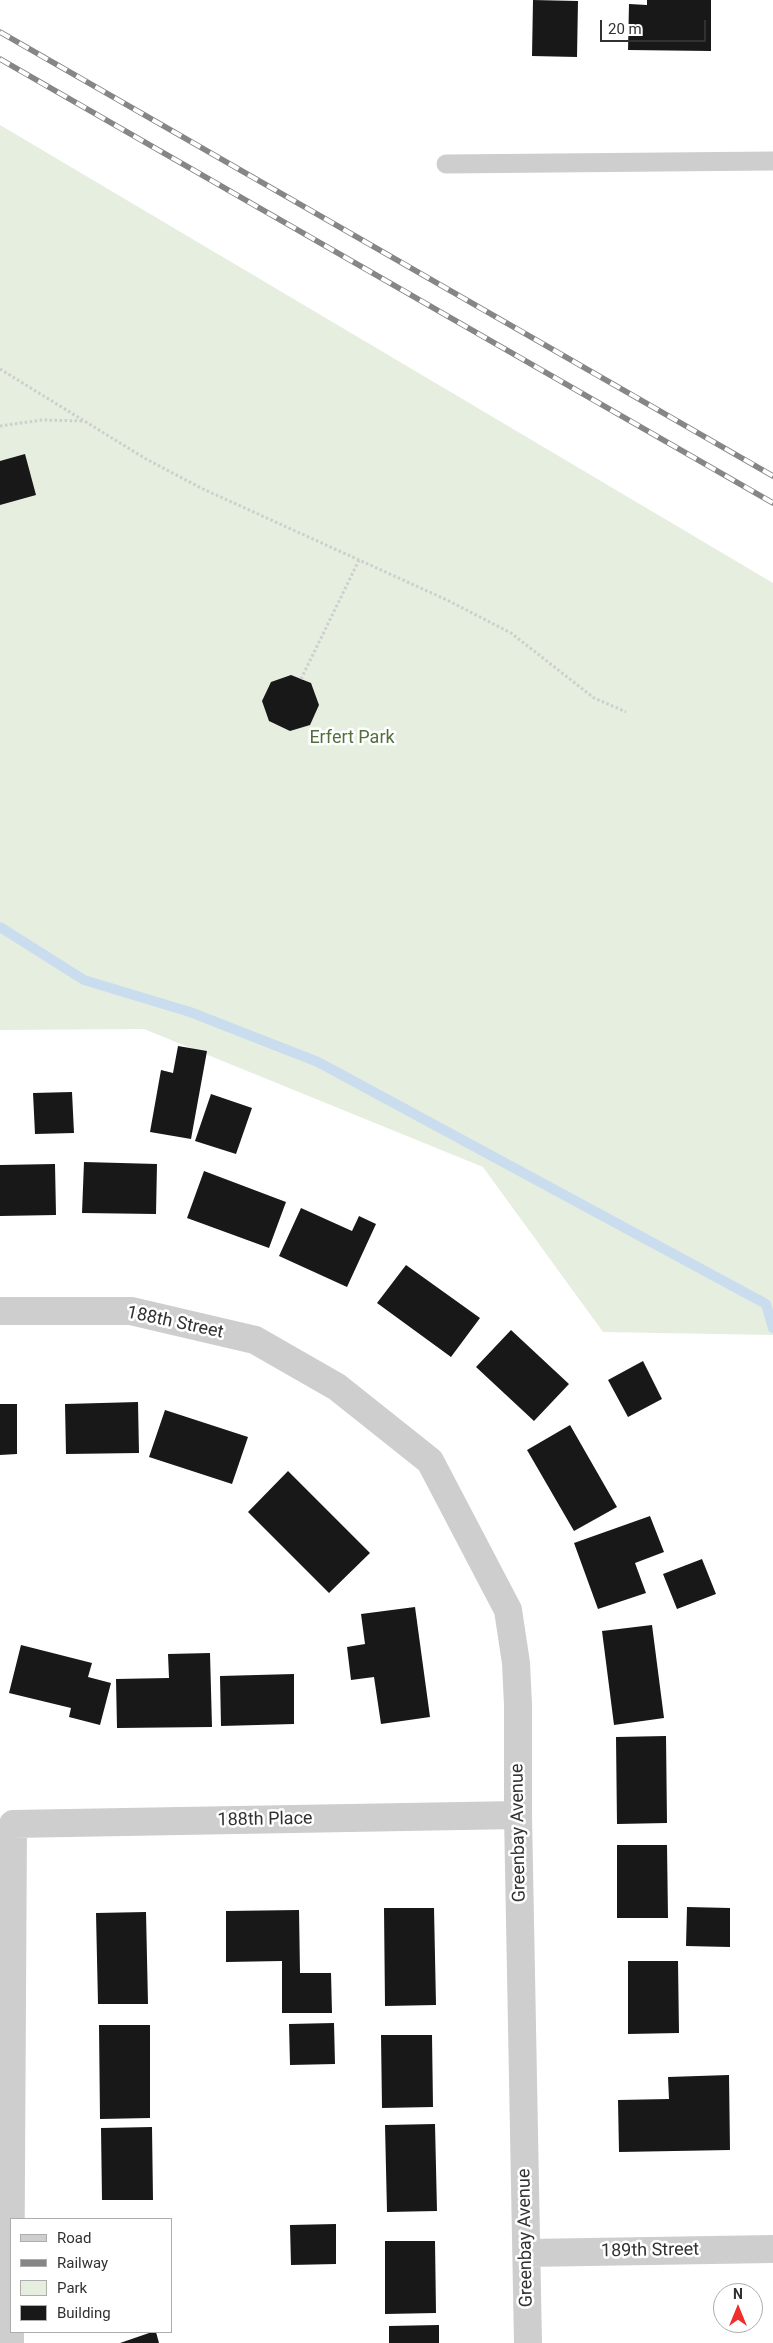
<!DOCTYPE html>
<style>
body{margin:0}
#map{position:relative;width:773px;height:2343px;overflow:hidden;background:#fff;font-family:Roboto,sans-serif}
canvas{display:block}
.legend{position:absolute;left:10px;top:2218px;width:162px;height:115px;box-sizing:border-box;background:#fff;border:1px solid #adadad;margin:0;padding:6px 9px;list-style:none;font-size:15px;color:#313131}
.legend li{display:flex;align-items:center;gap:10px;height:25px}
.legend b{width:25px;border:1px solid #adadad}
.north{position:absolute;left:713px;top:2283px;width:50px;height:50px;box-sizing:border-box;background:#fff;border:1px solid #adadad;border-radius:50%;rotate:0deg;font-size:14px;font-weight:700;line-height:20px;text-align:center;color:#313131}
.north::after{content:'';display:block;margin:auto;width:18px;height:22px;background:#ef2f2c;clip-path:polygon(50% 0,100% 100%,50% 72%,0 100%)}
.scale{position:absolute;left:600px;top:20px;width:106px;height:22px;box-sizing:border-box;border:2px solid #313131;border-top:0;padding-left:6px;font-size:15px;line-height:18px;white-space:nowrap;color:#313131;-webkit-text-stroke:4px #fff;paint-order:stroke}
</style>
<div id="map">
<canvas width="773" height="2343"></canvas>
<ul class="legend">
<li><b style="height:6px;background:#cecece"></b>Road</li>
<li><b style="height:6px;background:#868686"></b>Railway</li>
<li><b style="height:14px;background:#e6eedf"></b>Park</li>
<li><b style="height:14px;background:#181818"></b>Building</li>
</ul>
<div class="north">N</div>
<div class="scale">20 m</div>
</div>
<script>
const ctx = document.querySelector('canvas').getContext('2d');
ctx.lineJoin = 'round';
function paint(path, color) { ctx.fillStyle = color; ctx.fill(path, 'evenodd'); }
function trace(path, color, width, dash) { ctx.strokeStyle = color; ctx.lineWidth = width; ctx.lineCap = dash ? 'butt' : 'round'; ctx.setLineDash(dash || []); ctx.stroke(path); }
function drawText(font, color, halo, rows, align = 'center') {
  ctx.font = font + ' Roboto,sans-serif'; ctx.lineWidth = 5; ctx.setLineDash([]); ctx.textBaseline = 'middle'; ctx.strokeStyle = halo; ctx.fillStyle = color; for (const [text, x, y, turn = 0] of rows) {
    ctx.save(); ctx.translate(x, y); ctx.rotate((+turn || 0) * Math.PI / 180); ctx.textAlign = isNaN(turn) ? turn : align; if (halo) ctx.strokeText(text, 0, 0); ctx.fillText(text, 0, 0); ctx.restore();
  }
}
const green = new Path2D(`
 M0 125 773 583V1335L603 1332 483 1167 144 1029 0 1030Z`);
const stream = new Path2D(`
 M0 927 84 980 190 1012 318 1062 766 1304 773 1328`);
const building = new Path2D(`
 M533 0 578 1 577 57 532 56Z
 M647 0H711V51L628 50 629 4 647 5Z
 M25 454 36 495 0 505V461Z
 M291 675 311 683 319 705 310 725 290 731 269 721 262 701 271 682Z
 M178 1046 207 1051 191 1139 150 1132 161 1070 173 1073Z
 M72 1092 74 1133 35 1134 33 1093Z
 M211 1094 252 1108 236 1154 195 1141Z
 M84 1162 157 1164 156 1214 82 1213Z
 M55 1164 56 1215 0 1216V1165Z
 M204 1171 286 1202 269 1248 187 1218Z
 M301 1208 352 1231 359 1216 376 1224 347 1287 279 1256Z
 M406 1265 480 1318 451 1357 377 1303Z
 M511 1330 569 1384 534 1421 476 1367Z
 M643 1361 662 1399 628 1417 608 1380Z
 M138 1402 139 1453 66 1454 65 1404Z
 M0 1404H17V1454L0 1455Z
 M165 1410 248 1437 232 1484 149 1457Z
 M570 1425 617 1507 574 1531 527 1450Z
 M288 1471 370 1553 329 1593 248 1512Z
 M650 1516 664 1552 635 1563 646 1593 598 1609 574 1543Z
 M702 1559 716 1594 677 1609 663 1574Z
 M415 1607 430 1717 381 1724 374 1677 351 1680 347 1647 365 1644 361 1614Z
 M652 1625 664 1718 614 1725 602 1631Z
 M21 1645 92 1663 88 1677 111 1683 100 1725 69 1717 71 1708 9 1693Z
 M210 1653 212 1727 117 1728 116 1679 169 1678 168 1654Z
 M294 1674V1724L221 1726 220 1676Z
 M666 1736 667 1823 617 1824 616 1737Z
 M617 1845H667L668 1918H617Z
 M687 1907 730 1908V1947L686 1946Z
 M384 1908H434L436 2005 385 2006Z
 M299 1910 300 1973H331L332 2013H282V1961L226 1962V1911Z
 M146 1912 148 2004H98L96 1913Z
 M628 1961H678L679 2033 628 2034Z
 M334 2023 335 2064 290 2065 289 2024Z
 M99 2025H150V2118L100 2119Z
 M381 2035H432L433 2107 382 2108Z
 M729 2075 730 2150 619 2152 618 2100 669 2099 668 2077Z
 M435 2124 437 2211 387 2212 385 2125Z
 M152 2127 153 2200H102L101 2128Z
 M336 2224V2264L291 2265 290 2225Z
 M385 2241H435L436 2313 385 2314Z
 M439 2325V2343H389V2326Z
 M152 2332H156L159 2343H120Z`);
const path = new Path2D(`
 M0 369 146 459 203 489 447 600 511 633 594 698 626 712
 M0 426 42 420 83 421
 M301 679 359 560`);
const service = new Path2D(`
 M446 164 773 161`);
const minor = new Path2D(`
 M0 1311H131L255 1340 337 1387 430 1461 508 1610 516 1663 518 1705V1815L528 2343
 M527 2253 773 2249
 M10 2343 13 1824 518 1815`);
const rail = new Path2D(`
 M0 32 773 476
 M0 59 773 503`);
const parkNames = [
 ["Erfert Park",352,738]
];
const streetNames = [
 ["188th Street",175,1323,12],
 ["188th Place",265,1820,-1],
 ["Greenbay Avenue",519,1833,-91],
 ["Greenbay Avenue",526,2238,-91],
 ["189th Street",650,2251,-1]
];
paint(green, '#e6eedf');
trace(stream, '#caddef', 10);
paint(building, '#181818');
trace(path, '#cecece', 3, [2.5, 2.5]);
trace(service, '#cecece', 19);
trace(minor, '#cecece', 28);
trace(rail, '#868686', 5.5);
trace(rail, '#fff', 4, [11]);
drawText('18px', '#4f703b', '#fff', parkNames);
drawText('18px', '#313131', '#fff', streetNames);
</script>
